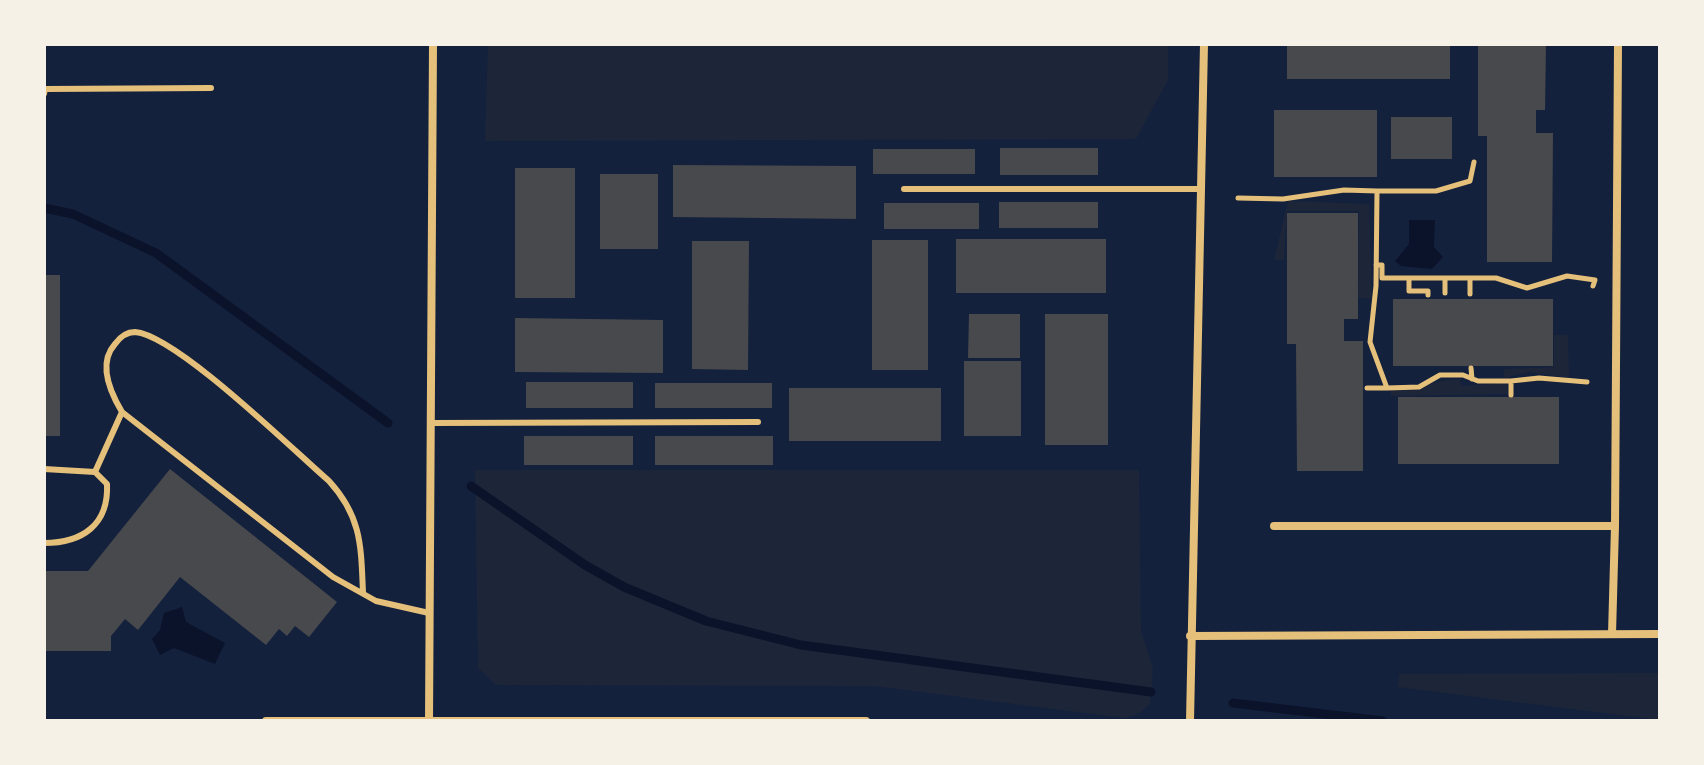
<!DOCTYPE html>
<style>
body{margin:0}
#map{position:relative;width:1704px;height:765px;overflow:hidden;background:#14213d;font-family:"PT Sans Narrow",sans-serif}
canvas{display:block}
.frame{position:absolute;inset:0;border:46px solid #f6f1e7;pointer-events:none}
</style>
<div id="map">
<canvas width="1704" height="765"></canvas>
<div class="frame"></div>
</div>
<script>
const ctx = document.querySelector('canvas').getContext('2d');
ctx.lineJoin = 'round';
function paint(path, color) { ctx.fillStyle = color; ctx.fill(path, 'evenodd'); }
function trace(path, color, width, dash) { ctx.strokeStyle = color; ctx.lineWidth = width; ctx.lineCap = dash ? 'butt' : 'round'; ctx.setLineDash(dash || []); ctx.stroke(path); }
const green = new Path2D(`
 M488 44H1168V80L1136 139 485 141Z
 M1288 201 1369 204 1372 299 1358 298 1359 211H1287L1284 260H1274Z
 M1554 335H1568L1569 378 1529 372 1504 378V369L1554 367Z
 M1459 379 1462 386 1507 383V394L1391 396V390C1419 390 1433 381 1459 379Z
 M475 470H1139L1141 631 1153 668 1150 704 1140 713 1124 718 874 686 496 685 478 668Z
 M1660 673V720L1398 687 1399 674Z`);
const water = new Path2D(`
 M1409 220H1435L1434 247 1443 257 1432 269 1401 266 1395 261 1409 244Z
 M182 607 186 622 225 643 215 664 174 648 160 655 152 639 160 630 164 613Z`);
const stream = new Path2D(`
 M44 208 73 214 156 253 388 423
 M471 486 585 565 624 587 706 621 801 645 1151 692
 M1233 703 1383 721`);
const building = new Path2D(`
 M1287 44H1450V79H1287Z
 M1478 44H1546L1545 110H1536V133H1553L1552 262H1487V136H1478Z
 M1274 110H1377V177H1274Z
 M1391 117H1452V159H1391Z
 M1000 148H1098V175H1000Z
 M873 149H975V174H873Z
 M673 165 856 166V219L673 217Z
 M515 168H575V298H515Z
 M600 174H658V249H600Z
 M999 202H1098V228H999Z
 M884 203H979V229H884Z
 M1287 213H1358V319H1344V341H1363V471H1297L1296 344H1287Z
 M956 239H1106V293H956Z
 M872 240H928V370H872Z
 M692 241H749L748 370 692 369Z
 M44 275H60V436H44Z
 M1393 299H1553V366H1393Z
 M969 314H1020V358H968Z
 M1045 314H1108V445H1045Z
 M515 318 663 320V373L515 372Z
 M964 361H1021V436H964Z
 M526 382H633V408H526Z
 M655 383H772V408H655Z
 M789 388H941V441H789Z
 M1398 397H1559V464H1398Z
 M524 436H633V465H524Z
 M655 436H773V465H655Z
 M170 469 337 602 309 637 295 626 287 636 279 629 266 645 180 577 138 630 125 619 111 636V651H44V571H88Z`);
const path = new Path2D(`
 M1377 191H1436L1470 181 1474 162
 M1238 198 1283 199 1344 190 1377 191 1376 286 1370 342 1387 388 1419 387 1440 375H1463L1478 381H1511V395
 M1376 265H1382V278H1496L1527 288 1567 276 1595 280 1593 286
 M1409 278V291H1428V295
 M1470 278V294
 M1445 293V278
 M1471 368 1472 379
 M1511 381 1539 378 1587 382
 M1367 388H1387`);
const service = new Path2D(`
 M44 94 45 89 211 88
 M904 189H1201
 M430 423 758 422
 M44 469 95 472 107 484C109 525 82 543 44 543
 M95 472 122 412
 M363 593C361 547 362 517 329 481 293 450 176 335 135 332 126 332 120 337 115 344 98 363 110 392 122 412L333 577 376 601 429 613`);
const minor = new Path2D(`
 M1274 526H1615L1618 44
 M1612 634 1615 526
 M1190 636 1660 634
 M266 721H866
 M429 721 433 44
 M1190 721 1204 44`);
paint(green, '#1d2539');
paint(water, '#0b132b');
trace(stream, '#0b132b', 9);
paint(building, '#48494c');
trace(path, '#e5c07b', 5);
trace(service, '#e5c07b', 6);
trace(minor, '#e5c07b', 8);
</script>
